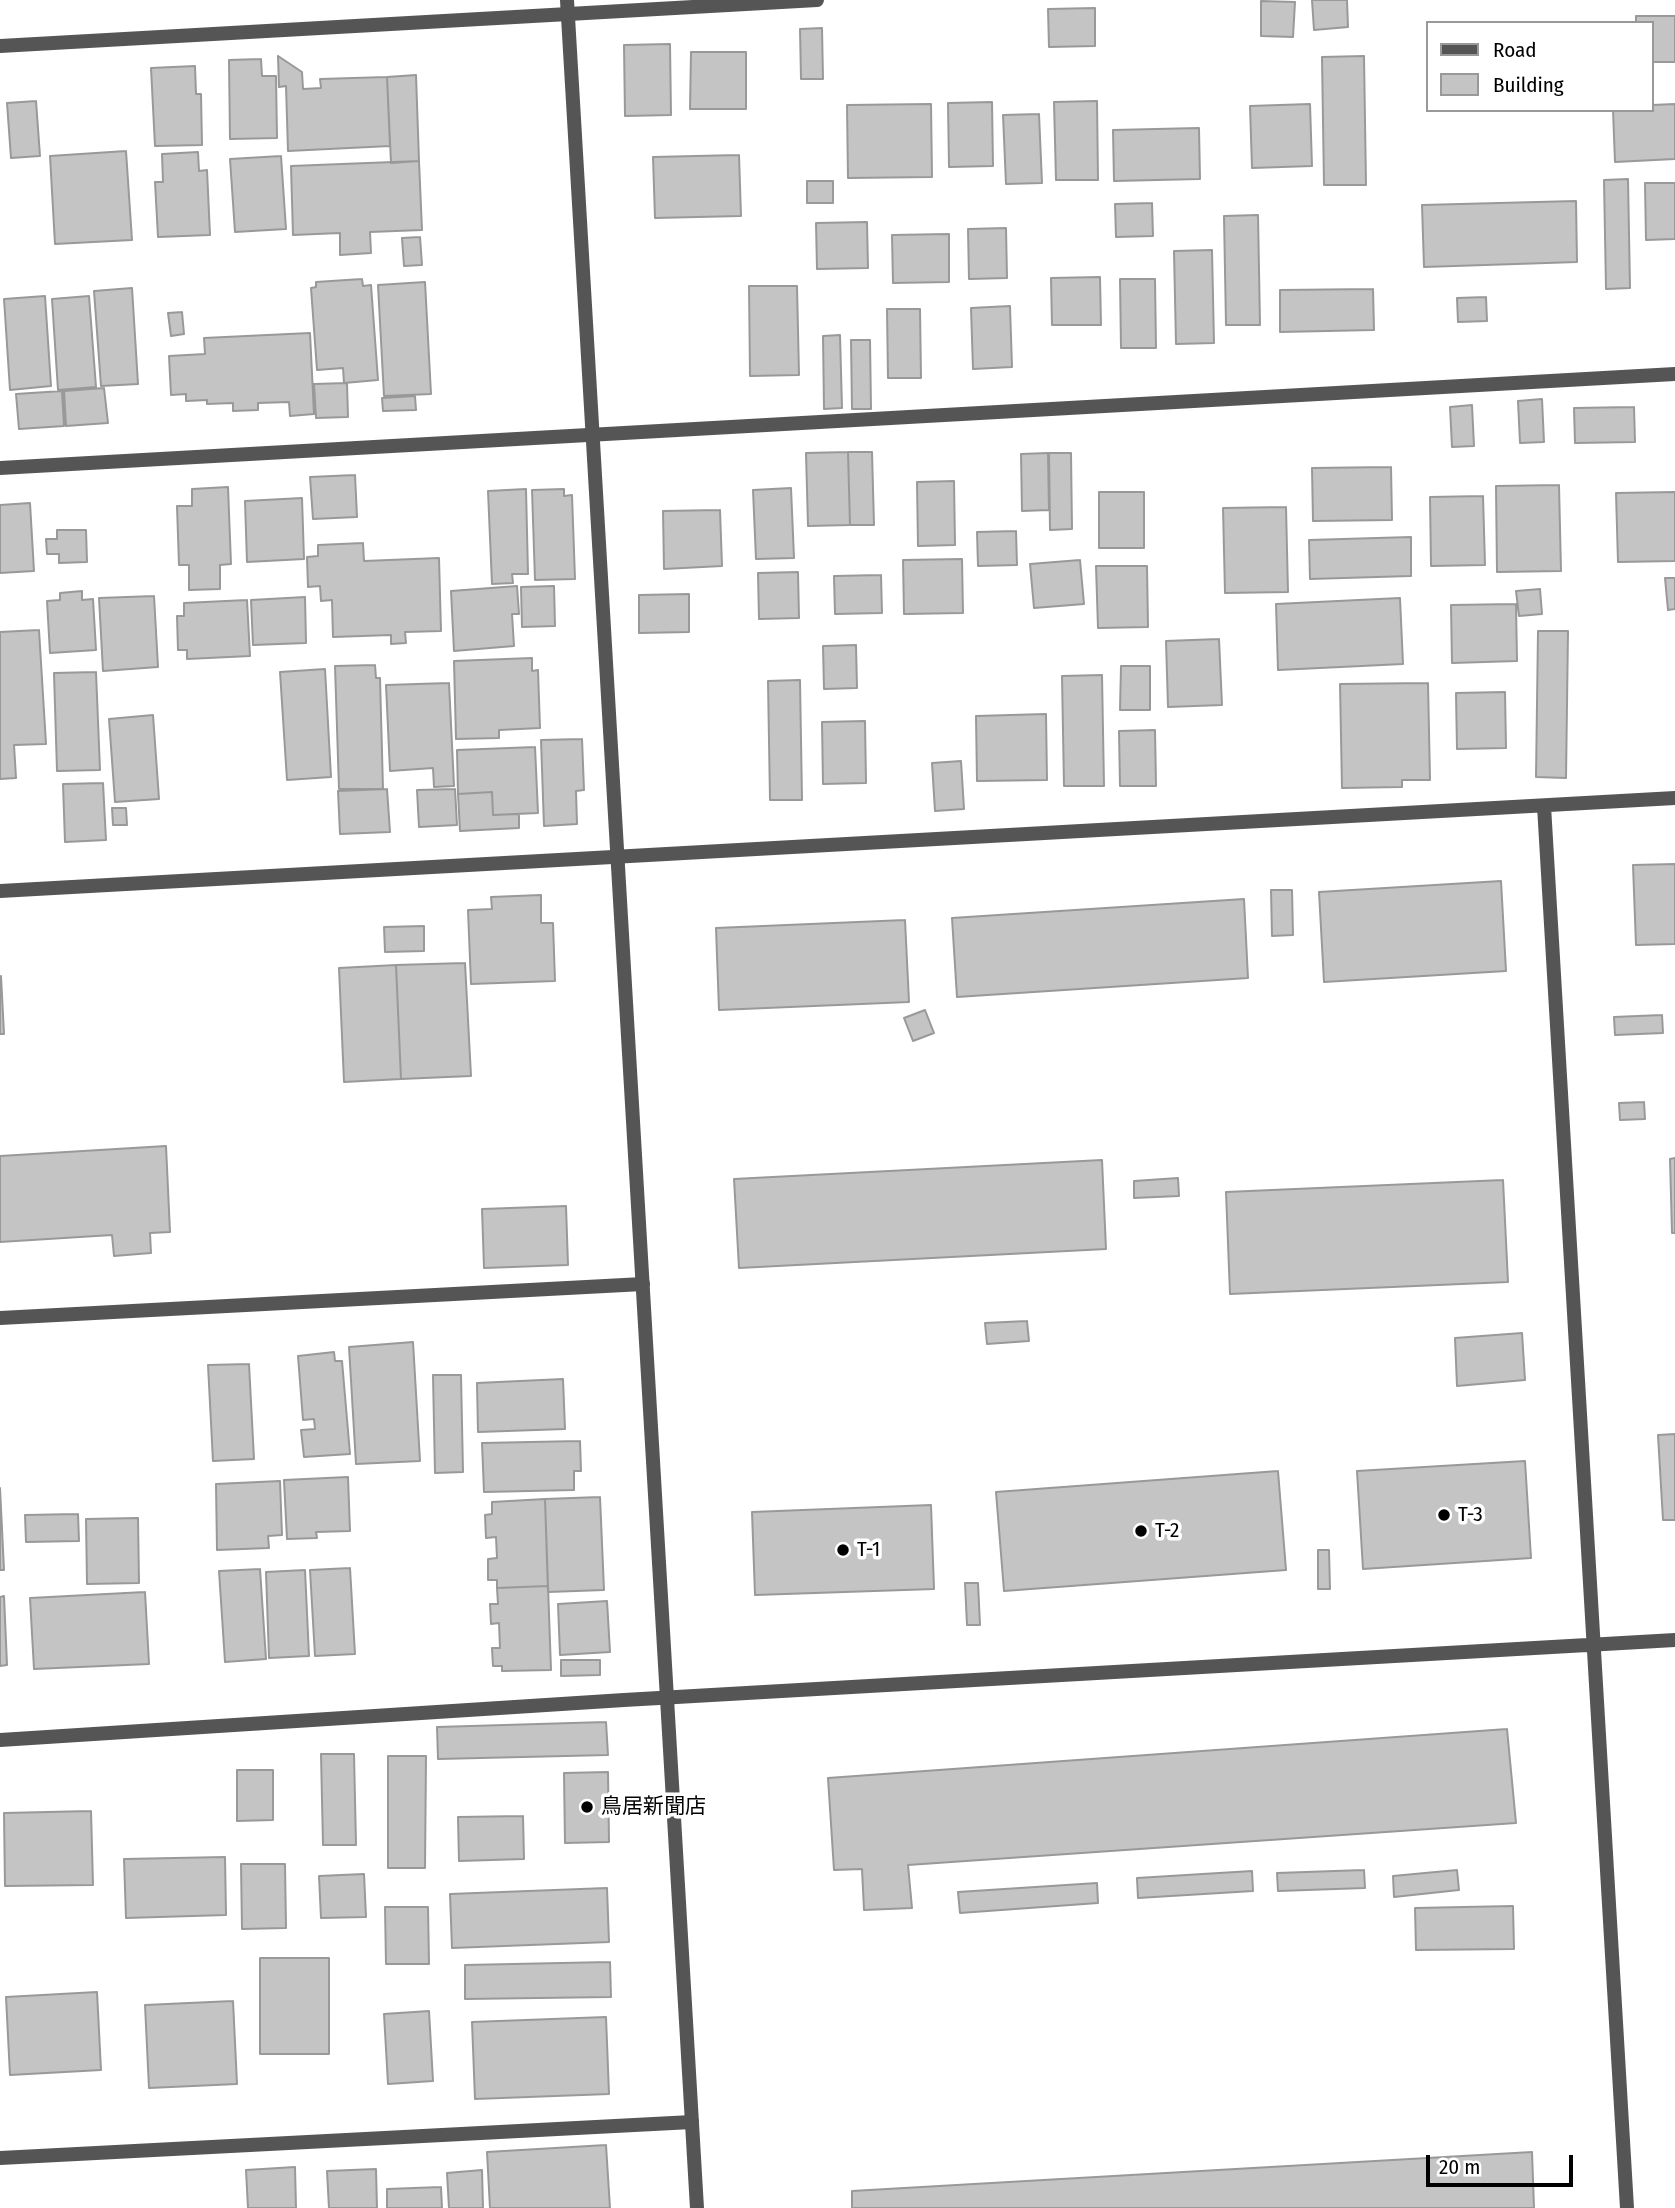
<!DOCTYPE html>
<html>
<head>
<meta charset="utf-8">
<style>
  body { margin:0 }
  #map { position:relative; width:1675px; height:2208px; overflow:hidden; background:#fff; font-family:"Fira Sans Condensed",sans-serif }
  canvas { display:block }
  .legend { position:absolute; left:1426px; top:21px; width:228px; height:91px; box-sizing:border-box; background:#fff; border:2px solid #999; margin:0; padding:9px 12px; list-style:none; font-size:21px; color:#000 }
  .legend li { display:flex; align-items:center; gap:14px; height:35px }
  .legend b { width:35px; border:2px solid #999 }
  .scale { position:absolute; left:1426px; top:2155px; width:147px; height:32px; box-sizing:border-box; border:4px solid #000; border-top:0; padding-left:9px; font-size:21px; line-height:24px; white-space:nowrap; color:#000; -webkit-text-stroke:5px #fff; paint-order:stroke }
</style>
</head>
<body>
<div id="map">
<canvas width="1675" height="2208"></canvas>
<ul class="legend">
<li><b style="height:9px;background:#555"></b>Road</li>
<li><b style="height:19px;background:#c4c4c4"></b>Building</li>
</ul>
<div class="scale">20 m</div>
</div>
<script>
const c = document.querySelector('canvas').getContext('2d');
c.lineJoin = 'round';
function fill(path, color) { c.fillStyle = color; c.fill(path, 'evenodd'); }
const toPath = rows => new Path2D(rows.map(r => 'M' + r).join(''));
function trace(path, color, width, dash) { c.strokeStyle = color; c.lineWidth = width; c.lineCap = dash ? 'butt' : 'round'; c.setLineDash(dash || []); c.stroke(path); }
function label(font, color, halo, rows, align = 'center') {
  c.font = font + ' "Fira Sans Condensed","Noto Sans JP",sans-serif'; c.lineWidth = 7; c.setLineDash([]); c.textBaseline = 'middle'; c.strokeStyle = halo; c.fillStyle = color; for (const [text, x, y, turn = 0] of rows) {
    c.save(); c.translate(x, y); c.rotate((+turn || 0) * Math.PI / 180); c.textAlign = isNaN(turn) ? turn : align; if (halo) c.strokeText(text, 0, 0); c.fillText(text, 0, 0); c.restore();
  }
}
const building = toPath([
  [1312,0,1347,0,1348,27,1314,30,1312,0],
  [1261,1,1295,2,1293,37,1261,36,1261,1],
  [1095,8,1095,46,1049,47,1048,9,1095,8],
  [1636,16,1675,16,1675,62,1652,62,1652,23,1636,23,1636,16],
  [822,28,823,79,801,79,800,29,822,28],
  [670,44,671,115,625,116,624,45,670,44],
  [691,52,746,52,746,109,690,109,691,52],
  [278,56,302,72,303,89,321,88,320,79,387,77,390,146,288,151,286,86,279,87,278,56],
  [1364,56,1366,185,1324,185,1322,57,1364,56],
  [261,59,262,76,276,76,277,138,230,139,229,60,261,59],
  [195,66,196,94,201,94,202,145,155,146,151,68,195,66],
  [416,75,419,161,391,163,387,77,416,75],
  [36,101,40,156,11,158,7,103,36,101],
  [1097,101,1098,180,1056,180,1054,102,1097,101],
  [992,102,993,166,949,167,948,103,992,102],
  [931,104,932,177,848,178,847,105,931,104],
  [1310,104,1312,166,1252,168,1250,106,1310,104],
  [1675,104,1675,159,1615,162,1613,110,1652,110,1652,105,1675,104],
  [1039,114,1042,183,1006,184,1003,115,1039,114],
  [1199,128,1200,179,1114,181,1113,130,1199,128],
  [126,151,132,240,55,244,50,156,126,151],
  [198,152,199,171,207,170,210,235,158,237,155,182,163,182,162,154,198,152],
  [739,155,741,216,655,218,653,157,739,155],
  [281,156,286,229,235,232,230,159,281,156],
  [419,161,422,230,370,232,371,253,340,255,340,233,293,235,291,166,419,161],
  [1628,179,1630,288,1606,289,1604,180,1628,179],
  [807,181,833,181,833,203,807,203,807,181],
  [1645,183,1675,183,1675,239,1646,240,1645,183],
  [1576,201,1577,262,1424,267,1422,205,1576,201],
  [1152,203,1153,236,1116,237,1115,204,1152,203],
  [1258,215,1260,325,1226,325,1224,216,1258,215],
  [867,222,868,268,817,269,816,223,867,222],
  [1006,228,1007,278,969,279,968,229,1006,228],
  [949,234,949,282,893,283,892,235,949,234],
  [420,237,422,265,404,266,402,238,420,237],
  [1212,250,1214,343,1176,344,1174,251,1212,250],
  [1100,277,1101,325,1052,325,1051,278,1100,277],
  [362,279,363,286,371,285,378,380,344,383,343,368,317,370,311,288,316,287,316,282,362,279],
  [1120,279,1155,279,1156,348,1121,348,1120,279],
  [425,282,431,394,384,396,378,285,425,282],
  [749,286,797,286,799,375,750,376,749,286],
  [132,288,138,384,101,386,94,291,132,288],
  [1373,289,1374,330,1280,332,1280,290,1373,289],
  [45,296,51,386,10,390,4,299,45,296],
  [89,296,96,387,58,390,52,299,89,296],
  [1486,297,1487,321,1458,322,1457,298,1486,297],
  [1010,306,1012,367,973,369,971,308,1010,306],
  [887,309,920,309,921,378,888,378,887,309],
  [182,312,184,334,171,336,168,313,182,312],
  [310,333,314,414,290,416,289,402,258,403,258,410,233,411,233,403,207,404,207,400,186,401,186,394,171,395,169,356,205,354,204,338,310,333],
  [840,335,842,408,824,409,823,336,840,335],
  [851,340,870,340,871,409,852,409,851,340],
  [347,383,348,417,316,418,314,384,347,383],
  [104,388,108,423,66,426,64,391,104,388],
  [62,391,64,426,19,429,16,394,62,391],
  [415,396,416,410,383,411,382,398,415,396],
  [1542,399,1544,442,1520,443,1518,401,1542,399],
  [1472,405,1474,446,1452,447,1450,407,1472,405],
  [1634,407,1635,442,1575,443,1574,408,1634,407],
  [848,452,850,525,808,526,806,453,848,452],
  [848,452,872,452,874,525,850,525,848,452],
  [1048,453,1049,510,1022,511,1021,454,1048,453],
  [1049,453,1071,453,1072,529,1050,530,1049,453],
  [1391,467,1392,520,1313,521,1312,468,1391,467],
  [355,475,357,517,313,519,310,477,355,475],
  [954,481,955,545,918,546,917,482,954,481],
  [1559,485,1561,571,1497,572,1496,486,1559,485],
  [228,487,231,564,220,565,220,589,189,590,189,565,179,565,177,506,192,506,192,489,228,487],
  [791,488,794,558,756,559,753,490,791,488],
  [526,489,528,574,512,574,513,583,492,584,488,491,526,489],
  [564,489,564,496,572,495,575,579,535,580,532,490,564,489],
  [1099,492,1144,492,1144,548,1099,548,1099,492],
  [1675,492,1675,561,1618,562,1616,493,1675,492],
  [1483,496,1485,565,1431,566,1430,497,1483,496],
  [302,498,304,559,247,562,245,501,302,498],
  [30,503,34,571,0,573,0,505,30,503],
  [1286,507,1288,592,1225,593,1223,508,1286,507],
  [720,510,722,566,664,569,663,511,720,510],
  [57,530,86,530,87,562,59,563,59,554,47,554,46,539,57,539,57,530],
  [1016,531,1017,565,978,566,977,532,1016,531],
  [1411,537,1411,576,1310,579,1309,540,1411,537],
  [363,543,364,561,439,558,441,631,405,632,406,643,391,644,391,635,333,637,332,600,321,601,320,586,308,587,307,557,318,556,318,545,363,543],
  [962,559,963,613,904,614,903,560,962,559],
  [1080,560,1084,604,1034,608,1030,564,1080,560],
  [1096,566,1147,566,1148,627,1098,628,1096,566],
  [798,572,799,618,759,619,758,573,798,572],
  [881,575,882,613,835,614,834,576,881,575],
  [1665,578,1675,578,1675,609,1668,610,1665,578],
  [517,586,519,614,512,614,514,646,454,651,451,591,517,586],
  [554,586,555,626,522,627,521,587,554,586],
  [1540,589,1542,614,1519,616,1516,591,1540,589],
  [82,591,82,600,93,599,96,650,50,653,47,601,60,600,60,593,82,591],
  [689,594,689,632,639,633,639,595,689,594],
  [154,596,158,667,103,671,99,598,154,596],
  [305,597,306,643,253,645,251,600,305,597],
  [1400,598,1403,664,1278,670,1276,604,1400,598],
  [247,600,250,656,187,659,187,650,178,650,177,616,184,616,184,603,247,600],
  [1516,604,1517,661,1452,663,1451,605,1516,604],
  [39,630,46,744,14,745,16,778,0,779,0,632,39,630],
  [1538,631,1568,631,1566,778,1536,777,1538,631],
  [1219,639,1222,705,1168,707,1166,641,1219,639],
  [856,645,857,688,824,689,823,646,856,645],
  [532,658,532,671,538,670,540,728,499,730,499,738,456,739,454,661,532,658],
  [375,665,376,678,380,678,383,789,339,789,335,666,375,665],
  [1121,666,1150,666,1150,710,1120,710,1121,666],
  [325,669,331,777,287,780,280,672,325,669],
  [96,672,100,770,57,771,54,673,96,672],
  [1102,675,1104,786,1064,786,1062,676,1102,675],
  [800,680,802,800,770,800,768,681,800,680],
  [449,683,454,786,434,787,433,768,390,771,386,685,449,683],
  [1428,683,1430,780,1402,780,1402,787,1342,788,1340,684,1428,683],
  [1505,692,1506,748,1457,749,1456,693,1505,692],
  [1046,714,1047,780,977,781,976,716,1046,714],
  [153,715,159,799,115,802,109,719,153,715],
  [865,721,866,783,823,784,822,722,865,721],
  [1155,730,1156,786,1120,786,1119,731,1155,730],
  [582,739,584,790,576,791,577,824,544,826,541,740,582,739],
  [535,747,538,813,493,815,492,792,458,794,457,750,535,747],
  [961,761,964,809,935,811,932,763,961,761],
  [103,783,106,840,65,842,63,784,103,783],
  [387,789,390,832,340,834,338,791,387,789],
  [455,789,457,825,419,827,417,790,455,789],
  [492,792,493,815,519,814,519,828,460,831,458,794,492,792],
  [112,808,126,808,127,825,113,825,112,808],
  [1675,864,1675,944,1636,945,1633,865,1675,864],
  [1501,881,1506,971,1324,982,1319,892,1501,881],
  [1271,890,1292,890,1293,935,1272,936,1271,890],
  [541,895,541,923,553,923,555,981,471,984,468,910,492,909,491,897,541,895],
  [1244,899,1248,978,957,997,952,918,1244,899],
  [905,920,909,1002,719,1010,716,928,905,920],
  [424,926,424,951,385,952,384,927,424,926],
  [465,963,471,1076,401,1079,396,965,465,963],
  [396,965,401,1079,344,1082,339,968,396,965],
  [1,976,4,1034,0,1034,0,977,1,976],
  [925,1010,934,1033,913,1041,904,1018,925,1010],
  [1662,1015,1663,1033,1615,1035,1614,1017,1662,1015],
  [1644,1102,1645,1119,1620,1120,1619,1103,1644,1102],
  [166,1146,170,1232,150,1233,151,1253,114,1256,112,1235,0,1242,0,1156,166,1146],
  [1675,1158,1675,1233,1672,1233,1670,1159,1675,1158],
  [1102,1160,1106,1249,739,1268,734,1179,1102,1160],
  [1178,1178,1179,1196,1134,1198,1134,1181,1178,1178],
  [1503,1180,1508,1282,1230,1294,1226,1192,1503,1180],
  [566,1206,568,1265,484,1268,482,1209,566,1206],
  [1027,1321,1029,1341,987,1344,985,1323,1027,1321],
  [1522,1333,1525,1380,1457,1386,1455,1338,1522,1333],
  [413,1342,420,1461,356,1464,349,1347,413,1342],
  [334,1352,335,1361,342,1361,350,1454,304,1457,301,1430,315,1429,314,1419,303,1420,298,1356,334,1352],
  [249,1364,254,1459,213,1461,208,1365,249,1364],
  [433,1375,461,1375,463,1472,435,1473,433,1375],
  [563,1379,565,1429,478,1432,477,1383,563,1379],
  [1675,1434,1675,1520,1663,1520,1658,1435,1675,1434],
  [580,1441,581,1471,574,1471,574,1490,484,1492,482,1443,580,1441],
  [1525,1461,1531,1558,1363,1569,1357,1471,1525,1461],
  [1278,1471,1286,1570,1004,1591,996,1492,1278,1471],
  [348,1477,350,1531,316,1532,317,1538,287,1539,284,1480,348,1477],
  [280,1481,282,1535,268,1536,269,1548,217,1550,216,1484,280,1481],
  [0,1488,4,1570,0,1570,0,1488],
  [600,1497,604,1590,548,1592,545,1499,600,1497],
  [545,1499,548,1586,497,1588,497,1580,488,1580,488,1559,497,1558,496,1537,486,1538,485,1515,492,1514,492,1502,545,1499],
  [931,1505,934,1589,755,1595,752,1512,931,1505],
  [78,1514,79,1541,26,1542,25,1515,78,1514],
  [138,1518,139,1583,87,1584,86,1519,138,1518],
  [1318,1550,1329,1550,1330,1589,1318,1589,1318,1550],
  [350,1568,355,1654,315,1656,310,1570,350,1568],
  [260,1569,266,1659,225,1662,219,1571,260,1569],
  [305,1570,309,1656,269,1658,266,1572,305,1570],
  [965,1583,978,1583,980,1625,967,1625,965,1583],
  [548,1586,551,1670,502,1671,502,1666,493,1666,492,1648,500,1648,499,1623,491,1624,490,1604,498,1604,497,1588,548,1586],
  [145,1592,149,1664,34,1669,30,1598,145,1592],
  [4,1596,7,1665,0,1666,0,1597,4,1596],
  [607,1601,610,1652,560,1655,558,1604,607,1601],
  [561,1660,600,1660,600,1675,561,1676,561,1660],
  [606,1722,608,1755,438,1759,437,1727,606,1722],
  [1507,1729,1516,1823,908,1865,912,1908,864,1910,862,1869,834,1870,828,1778,1507,1729],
  [321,1754,354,1754,356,1845,323,1845,321,1754],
  [388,1756,426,1756,425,1868,388,1868,388,1756],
  [237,1770,273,1770,273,1820,237,1821,237,1770],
  [608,1772,609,1842,565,1843,564,1773,608,1772],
  [91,1811,93,1885,5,1886,4,1813,91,1811],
  [523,1816,524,1859,459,1861,458,1817,523,1816],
  [225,1857,226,1915,126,1918,124,1859,225,1857],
  [241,1864,285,1864,286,1928,242,1929,241,1864],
  [1364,1870,1365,1888,1278,1891,1277,1873,1364,1870],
  [1457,1870,1459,1890,1394,1897,1393,1876,1457,1870],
  [1252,1871,1253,1891,1138,1898,1137,1878,1252,1871],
  [364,1874,366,1917,321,1918,319,1876,364,1874],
  [1097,1883,1098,1903,960,1913,958,1892,1097,1883],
  [607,1888,609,1942,452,1948,450,1894,607,1888],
  [1513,1906,1514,1949,1416,1950,1415,1908,1513,1906],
  [385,1907,428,1907,429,1964,386,1964,385,1907],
  [260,1958,329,1958,329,2054,260,2054,260,1958],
  [610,1962,611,1997,465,1999,465,1965,610,1962],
  [97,1992,101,2070,10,2075,6,1997,97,1992],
  [233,2001,237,2084,149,2088,145,2005,233,2001],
  [429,2011,433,2081,388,2084,384,2014,429,2011],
  [606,2017,609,2094,475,2099,472,2022,606,2017],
  [606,2145,610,2208,490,2208,487,2152,606,2145],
  [1532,2152,1534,2208,852,2208,852,2191,1532,2152],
  [295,2167,296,2208,248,2208,246,2170,295,2167],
  [376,2169,377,2208,329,2208,327,2171,376,2169],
  [482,2170,483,2208,449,2208,447,2173,482,2170],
  [441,2187,442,2208,387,2208,387,2189,441,2187]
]);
fill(building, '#c4c4c4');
trace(building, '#999', 2);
trace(toPath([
  [0,46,817,0],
  [0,468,1675,374],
  [1544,806,1627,2208],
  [0,891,1675,798],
  [0,1318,643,1284],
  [0,1740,624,1700,1675,1640],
  [0,2158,692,2122]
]), '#555', 14);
trace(toPath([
  [567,0,697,2208]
]), '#555', 14);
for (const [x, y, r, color] of [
  [1444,1515,7,"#000"],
  [1141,1531,7,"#000"],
  [843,1550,7,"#000"],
  [587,1807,7,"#000"]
]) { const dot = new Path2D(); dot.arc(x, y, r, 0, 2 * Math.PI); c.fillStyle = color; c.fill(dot); trace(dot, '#fff', 2.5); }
label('21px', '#000', '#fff', [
  ["T-3",1458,1515],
  ["T-2",1155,1531],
  ["T-1",857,1550],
  ["鳥居新聞店",601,1807]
], 'left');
</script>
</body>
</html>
